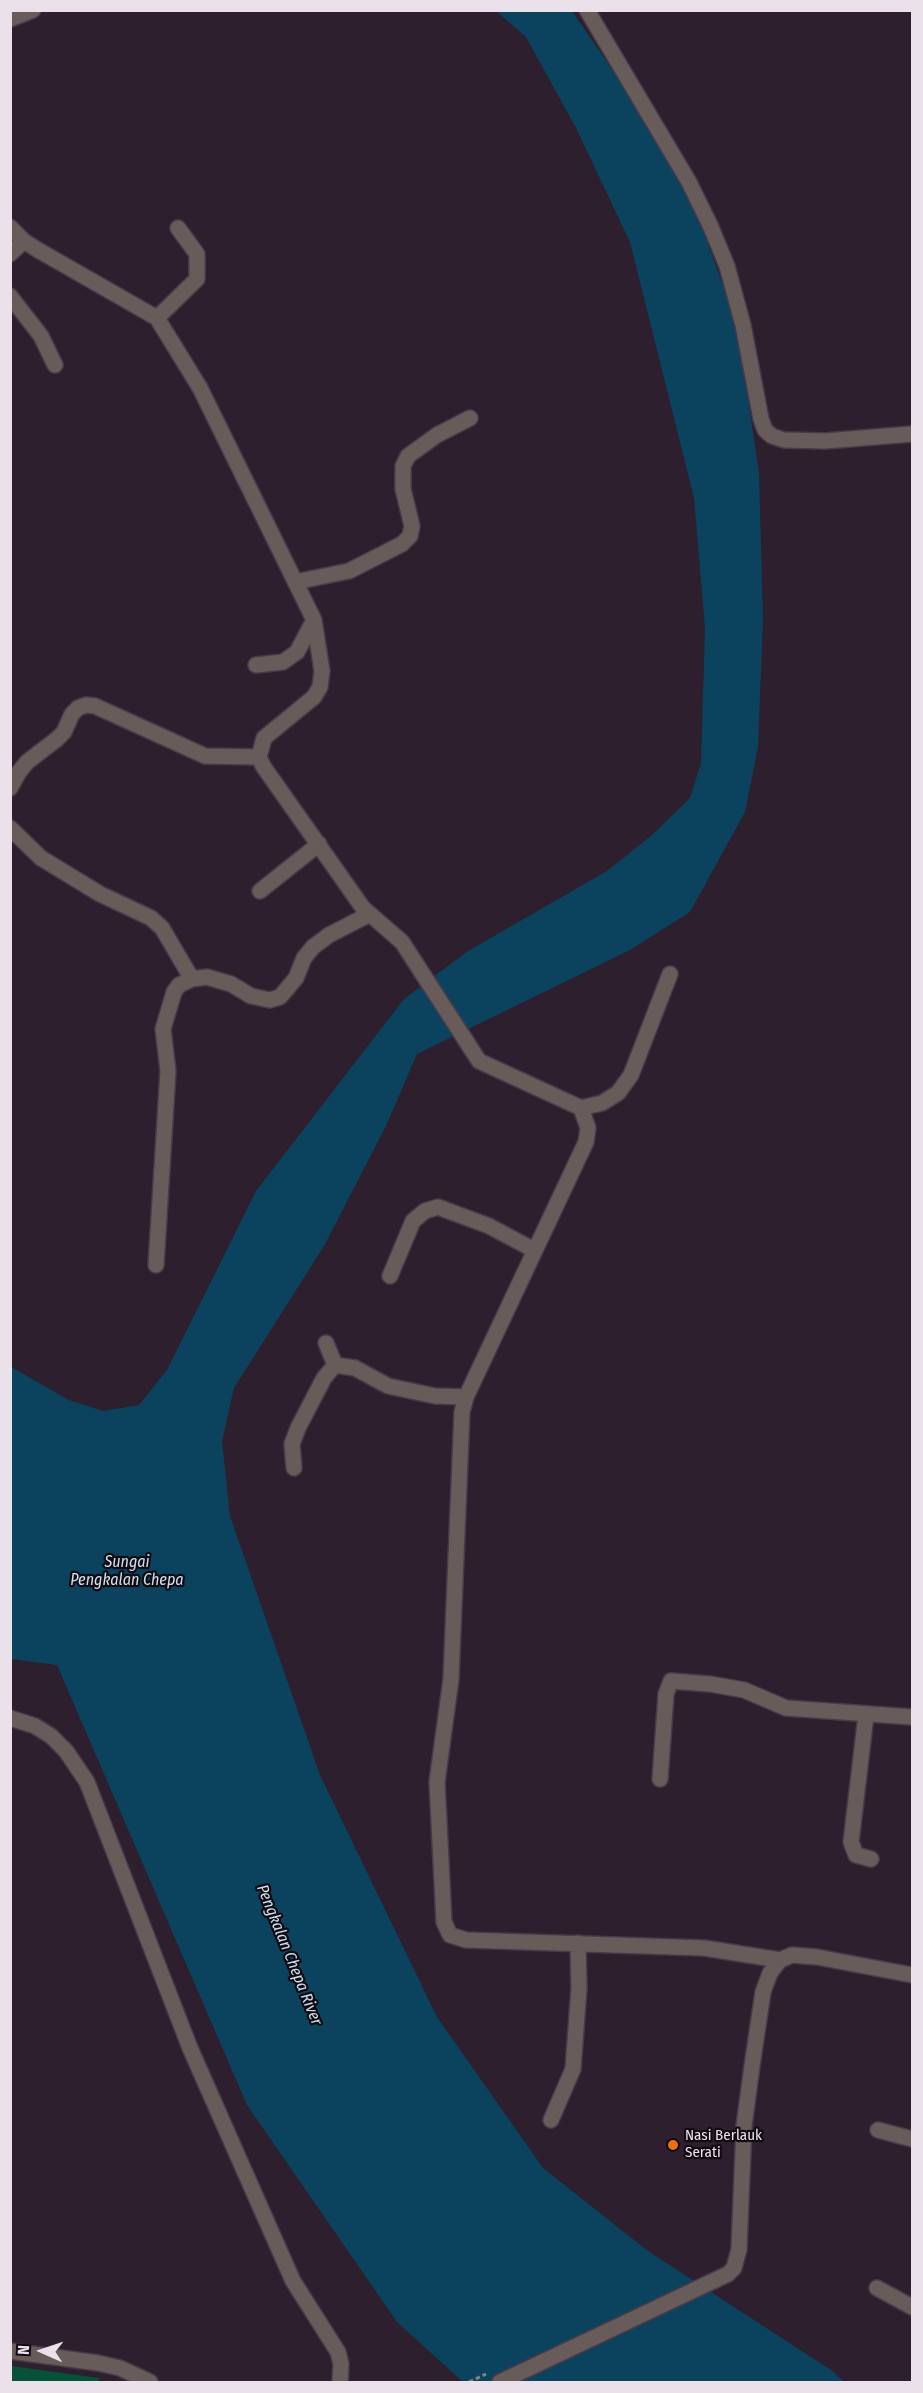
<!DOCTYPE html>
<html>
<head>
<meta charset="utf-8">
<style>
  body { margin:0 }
  #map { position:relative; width:923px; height:2393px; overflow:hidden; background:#2d1f2d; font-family:"Fira Sans Condensed",sans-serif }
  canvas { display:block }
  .frame { position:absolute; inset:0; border:12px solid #ebe1eb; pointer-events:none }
  .north { position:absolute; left:12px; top:2321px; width:60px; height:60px; -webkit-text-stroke:4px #120b12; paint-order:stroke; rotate:273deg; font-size:16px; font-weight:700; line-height:24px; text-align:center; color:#ebe1eb }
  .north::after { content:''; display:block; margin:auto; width:21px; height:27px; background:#ebe1eb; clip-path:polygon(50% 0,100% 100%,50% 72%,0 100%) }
</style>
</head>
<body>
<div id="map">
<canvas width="923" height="2393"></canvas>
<div class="frame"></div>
<div class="north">N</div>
</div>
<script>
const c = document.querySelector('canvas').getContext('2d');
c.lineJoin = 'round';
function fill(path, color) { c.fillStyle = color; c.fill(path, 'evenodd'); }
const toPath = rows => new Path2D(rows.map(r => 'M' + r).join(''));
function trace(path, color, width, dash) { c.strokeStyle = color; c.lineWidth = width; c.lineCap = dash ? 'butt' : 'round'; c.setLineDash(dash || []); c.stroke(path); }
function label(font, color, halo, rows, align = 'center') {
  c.font = font + ' "Fira Sans Condensed",sans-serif'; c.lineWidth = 4.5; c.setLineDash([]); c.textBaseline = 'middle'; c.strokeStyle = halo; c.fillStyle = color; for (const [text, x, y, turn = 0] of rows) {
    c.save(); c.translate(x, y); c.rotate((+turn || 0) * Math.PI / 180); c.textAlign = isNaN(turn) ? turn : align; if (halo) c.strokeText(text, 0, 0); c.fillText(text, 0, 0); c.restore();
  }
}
fill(toPath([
  [11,2366,99,2378,99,2382,11,2382]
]), '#065239');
fill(toPath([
  [496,11,572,11,620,81,695,208,737,324,759,473,763,619,758,747,745,812,690,912,630,950,417,1054,386,1126,324,1246,234,1388,222,1441,230,1516,320,1775,437,2017,543,2168,648,2251,834,2372,844,2382,463,2382,397,2322,247,2105,57,1665,11,1659,11,1367,69,1400,103,1411,139,1405,167,1370,256,1191,404,999,468,951,607,871,652,835,690,798,701,763,705,628,694,498,630,242,576,128,526,37]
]), '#0b425e');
const minor = toPath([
  [587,10,689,182,710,225,727,266,743,325,761,419,765,430,772,436,784,440,825,441,912,434],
  [10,19,33,10],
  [10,227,24,241,38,250,157,318,200,388,314,620,322,671,320,687,314,697,264,738,259,757,263,766,363,908,402,942,479,1061,581,1108,588,1128,586,1142,466,1397,462,1412,451,1679,437,1782,444,1922,450,1935,466,1940,704,1948,780,1960],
  [10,254,24,241],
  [10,296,41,336,55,365],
  [157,318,197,279,197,254,178,228],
  [295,582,349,571,402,544,410,536,412,526,403,489,403,466,408,456,437,435,470,418],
  [256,665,283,662,297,652,314,620],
  [10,788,19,772,27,762,57,739,64,732,72,714,78,708,86,705,95,706,205,756,259,757],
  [10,828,41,858,100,894,151,918,162,928,192,979],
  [260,891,319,844],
  [581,1108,602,1103,618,1093,631,1075,670,974],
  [156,1265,168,1071,163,1029,174,992,179,985,192,979,207,977,231,984,251,996,270,1000,280,997,296,978,304,958,313,947,329,935,370,914],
  [390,1276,413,1221,425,1211,438,1207,489,1226,534,1250],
  [326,1343,335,1365,355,1368,388,1386,435,1396,466,1397],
  [294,1468,292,1444,298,1428,324,1378,335,1365],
  [866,1715,851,1842,856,1855,871,1859],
  [10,1718,35,1726,51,1736,66,1751,87,1782,190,2048,293,2281,338,2352,341,2364,340,2382],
  [660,1779,666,1694,671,1681,710,1684,744,1690,786,1708,912,1717],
  [551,2120,573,2069,579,1988,578,1943],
  [878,2130,912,2139],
  [877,2288,912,2307],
  [10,2351,98,2363,120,2368,150,2382],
  [500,2382,728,2274,734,2268,739,2249,744,2126,752,2066,763,1992,770,1973,780,1960,792,1955,817,1957,912,1975]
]);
trace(minor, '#483a48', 18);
trace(toPath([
  [469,2382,486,2374]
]), '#8b7f8b', 3, [4.5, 3]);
trace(minor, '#675c5a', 15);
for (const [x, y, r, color] of [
  [673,2145,6,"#e8710a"]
]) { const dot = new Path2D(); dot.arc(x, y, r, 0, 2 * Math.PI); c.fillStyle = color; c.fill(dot); trace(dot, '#120b12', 2); }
label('15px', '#ebe1eb', '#120b12', [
  ["Nasi Berlauk",685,2136],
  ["Serati",685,2153]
], 'left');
label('italic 16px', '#cce1ef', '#120b12', [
  ["Sungai",127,1563],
  ["Pengkalan Chepa",127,1581],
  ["Pengkalan Chepa River",289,1955,68]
]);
</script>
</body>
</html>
